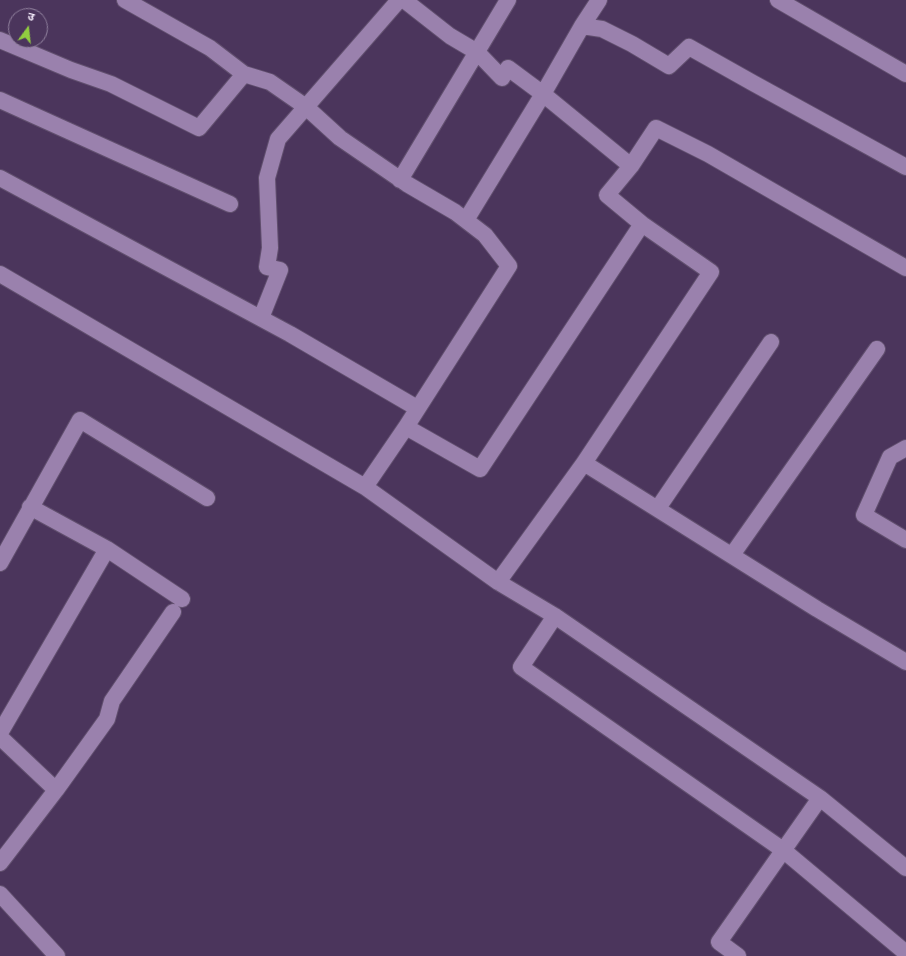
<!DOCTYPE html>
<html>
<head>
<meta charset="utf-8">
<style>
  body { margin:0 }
  #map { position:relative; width:906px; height:956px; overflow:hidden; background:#4b355c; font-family:Overpass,"Noto Sans Devanagari",sans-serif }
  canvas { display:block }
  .north { position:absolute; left:8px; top:8px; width:40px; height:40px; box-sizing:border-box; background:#4b355c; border:1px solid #90809d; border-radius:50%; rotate:15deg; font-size:11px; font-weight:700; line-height:16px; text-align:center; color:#f8f0fe }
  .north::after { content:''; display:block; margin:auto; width:14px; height:18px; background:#91cd40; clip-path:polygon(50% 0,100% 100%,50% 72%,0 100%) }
</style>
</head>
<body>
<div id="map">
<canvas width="906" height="956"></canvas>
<div class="north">उ</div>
</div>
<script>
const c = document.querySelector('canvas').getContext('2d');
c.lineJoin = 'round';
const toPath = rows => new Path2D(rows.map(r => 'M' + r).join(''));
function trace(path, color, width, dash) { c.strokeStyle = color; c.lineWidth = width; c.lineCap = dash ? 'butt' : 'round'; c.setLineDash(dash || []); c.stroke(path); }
const street = toPath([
  [125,0,210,48,244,74,270,82,306,107,340,138,407,184,455,212,485,235,509,266,406,427],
  [404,0,450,36,477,52,502,78,508,68,543,94,631,166],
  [778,0,906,74],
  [582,26,602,29,632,44,669,66,689,47,753,83,906,167],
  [0,40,71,70,111,84,199,128,244,74],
  [0,100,230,204],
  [0,178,290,334,417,408],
  [400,180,508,0],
  [466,220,543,94,582,26,599,0],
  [0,274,365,487,498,582,555,616,820,798,906,868],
  [261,318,280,270,267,267,270,248,267,178,278,139,399,0],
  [906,448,890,457,864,515,906,540],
  [584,463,711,272,642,224],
  [365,487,406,427,480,469,642,224,607,195,631,166,656,128,708,154,906,268],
  [30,507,107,549,182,599],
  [658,508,771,342],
  [732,555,877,349],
  [0,563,80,420,207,498],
  [498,582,584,463,817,609,906,662],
  [555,616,521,667,783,850,906,953],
  [0,733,107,549],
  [0,737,56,790],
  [0,863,56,790,107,719,112,701,173,612],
  [0,894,57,956],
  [738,956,719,942,820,798]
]);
trace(street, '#614f6e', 18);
trace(street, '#9a81ad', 16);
</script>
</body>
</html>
